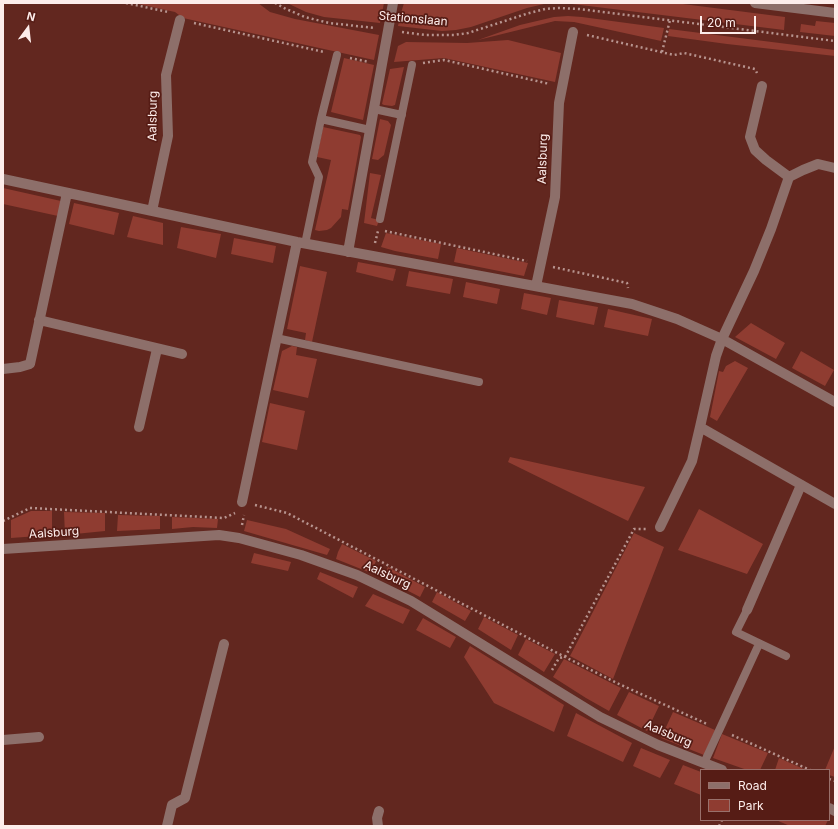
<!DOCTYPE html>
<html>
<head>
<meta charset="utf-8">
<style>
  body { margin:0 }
  #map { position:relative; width:838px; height:829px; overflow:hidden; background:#62271f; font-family:Inter,sans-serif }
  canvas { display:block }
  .frame { position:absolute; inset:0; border:4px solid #fdedeb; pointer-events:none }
  .legend { position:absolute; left:700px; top:769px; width:130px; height:52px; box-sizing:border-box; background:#561c15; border:1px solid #99706b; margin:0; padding:5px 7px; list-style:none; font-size:12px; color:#fdedeb }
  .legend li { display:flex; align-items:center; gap:8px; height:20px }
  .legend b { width:20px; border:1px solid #99706b }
  .north { position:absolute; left:8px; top:8px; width:40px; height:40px; -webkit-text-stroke:3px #561c15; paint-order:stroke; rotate:15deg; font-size:11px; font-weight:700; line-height:16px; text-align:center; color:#fdedeb }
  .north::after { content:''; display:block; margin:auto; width:14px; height:18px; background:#fdedeb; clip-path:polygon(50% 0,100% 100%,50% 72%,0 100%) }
  .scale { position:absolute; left:700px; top:16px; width:56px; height:18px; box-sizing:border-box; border:2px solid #fdedeb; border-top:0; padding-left:5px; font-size:12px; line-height:14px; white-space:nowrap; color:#fdedeb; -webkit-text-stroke:3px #561c15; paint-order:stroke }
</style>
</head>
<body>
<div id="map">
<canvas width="838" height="829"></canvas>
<div class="frame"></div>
<ul class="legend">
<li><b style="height:5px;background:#8d6f6a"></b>Road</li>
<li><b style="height:11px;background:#8f3c31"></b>Park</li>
</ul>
<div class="north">N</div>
<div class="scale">20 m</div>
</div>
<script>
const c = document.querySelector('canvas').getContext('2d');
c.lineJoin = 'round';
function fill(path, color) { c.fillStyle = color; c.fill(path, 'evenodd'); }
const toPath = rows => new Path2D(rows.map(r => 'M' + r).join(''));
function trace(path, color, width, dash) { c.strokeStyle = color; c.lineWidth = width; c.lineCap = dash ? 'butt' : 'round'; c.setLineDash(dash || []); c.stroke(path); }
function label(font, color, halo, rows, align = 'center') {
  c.font = font + ' Inter,sans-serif'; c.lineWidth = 3.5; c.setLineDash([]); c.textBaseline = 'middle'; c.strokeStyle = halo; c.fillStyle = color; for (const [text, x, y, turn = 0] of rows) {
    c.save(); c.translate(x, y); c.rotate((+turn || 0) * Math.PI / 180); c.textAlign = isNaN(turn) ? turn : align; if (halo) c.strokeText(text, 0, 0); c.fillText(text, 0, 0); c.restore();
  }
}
fill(toPath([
  [134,3,258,3,270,12,295,19,379,35,374,60,183,18,175,12],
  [287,3,384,3,380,23,324,17,306,12],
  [404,3,555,3,544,4,527,8,471,27,456,30,442,31,398,26,401,13],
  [564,3,675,3,785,17,784,30],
  [568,16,582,17,664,28,661,41,574,22,555,21,478,40,520,25,554,17],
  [816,21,835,23,835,36,800,32,801,24,815,26],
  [669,29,835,50,835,56,727,44,668,36],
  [508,40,561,53,555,82,444,58,394,62,398,46,406,42,467,43],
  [344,58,374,65,363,120,331,112],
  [404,67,395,105,392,106,384,105,382,104,390,69],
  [380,119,388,121,391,125,384,155,378,160,372,159],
  [323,127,360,135,361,137,348,210,342,209,341,217,331,228,327,230,319,231,315,230,331,160,317,157],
  [370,173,381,175,371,218,379,220,377,226,364,223],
  [3,188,61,201,58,216,3,204],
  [74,203,119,213,114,235,69,224],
  [133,216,163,223,163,245,127,237],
  [181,227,221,234,216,258,177,248],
  [386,233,441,244,438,259,395,251,381,247],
  [234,238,276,246,273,263,231,254],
  [457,248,528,263,524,276,454,262],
  [358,262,396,269,393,281,356,272],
  [300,266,327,272,312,342,305,340,306,333,287,329],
  [409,271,453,279,450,294,406,286],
  [466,282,500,289,497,304,463,297],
  [524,293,551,298,547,315,521,309],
  [559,300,598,307,594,325,556,317],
  [608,309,652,319,648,336,604,327],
  [751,323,785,343,776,359,735,337],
  [292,346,297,347,296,355,317,359,308,398,273,390,282,351],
  [801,351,834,370,825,386,792,368],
  [735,361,748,368,717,421,710,417,719,371,723,372,726,366],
  [270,403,305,411,297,450,262,442],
  [510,457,645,487,628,521,508,462],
  [699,509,763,544,747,574,678,550],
  [31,511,52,511,52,535,11,538,11,520],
  [64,512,105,513,105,531,65,535],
  [118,515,160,516,160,529,117,531],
  [172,517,218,519,217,528,193,527,172,529],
  [247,520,286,529,330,549,327,555,244,531],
  [634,533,664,547,613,679,570,656],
  [342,544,376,561,371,573,336,559,338,552],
  [254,553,291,562,288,571,251,563],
  [388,567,425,587,420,597,383,578],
  [320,572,358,587,353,598,317,579],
  [437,592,471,611,465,621,432,602],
  [373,594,410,610,403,624,365,606],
  [484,617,518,635,511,650,478,629],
  [423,618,456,637,450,648,416,630],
  [526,639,555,654,544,672,518,655],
  [470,646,564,705,554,732,494,703,464,657],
  [564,659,621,688,609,711,586,698,553,677],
  [629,692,659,706,647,731,617,715],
  [673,712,715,730,704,755,661,738],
  [576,713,632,743,623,762,567,736],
  [722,734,768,753,760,770,747,770,713,758],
  [835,746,835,777,829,775,829,770,825,770],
  [641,748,670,760,660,778,633,766],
  [779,758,806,770,775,770],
  [683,765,701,772,701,795,674,784],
  [776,820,828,820,825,826,790,826]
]), '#8f3c31');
trace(toPath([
  [126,3,168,12],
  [275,3,286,9,305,17,329,23,375,28],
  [194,23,324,52],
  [402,32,425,35,454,35,468,33,526,14,545,9,558,8,579,9,835,41],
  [587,35,674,55,684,53,755,69,757,73],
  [662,52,670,20],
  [350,58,369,62],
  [423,63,444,60,550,84],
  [385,231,527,261],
  [375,243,378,231],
  [553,267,627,283,628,288],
  [255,505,287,513,565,657,619,684,707,724],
  [3,521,30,508,224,518,235,513],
  [242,525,244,515],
  [552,670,559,658,565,657,634,529,646,529],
  [732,735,810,770],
  [829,779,835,781],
  [719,826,722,820]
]), '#b7948f', 2.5, [2, 3]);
trace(toPath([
  [374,109,402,115],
  [321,119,370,130],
  [380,219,412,65],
  [305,244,319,177,312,162,321,119,337,55],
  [276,338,479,382],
  [747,610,736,632,786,656],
  [704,763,759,644]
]), '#8d6f6a', 8);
trace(toPath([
  [747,610,801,485]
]), '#8d6f6a', 10);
trace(toPath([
  [762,86,750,137,755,150,766,160,789,177],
  [3,179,297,242,632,304,677,319,722,339,835,402],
  [152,211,168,136,166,75,180,20],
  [348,252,393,3],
  [536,286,555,197,559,103,573,32],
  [39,320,182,354],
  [3,369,20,367,30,364,67,193],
  [139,427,157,349],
  [700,427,835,504],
  [242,502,297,242],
  [660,527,692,461,700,427,716,356,722,339,754,271,771,229,789,177,803,170,818,164,835,168],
  [3,549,219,535,239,538,301,555,357,575,411,601,600,717,658,745,722,770],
  [3,740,39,737],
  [829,808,835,811],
  [167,826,172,805,185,798,224,644],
  [378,826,377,818,379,811]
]), '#8d6f6a', 10);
trace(toPath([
  [755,3,835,13]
]), '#8d6f6a', 10);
label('12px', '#fdedeb', '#561c15', [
  ["Stationslaan",413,19,5],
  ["Aalsburg",153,116,-89],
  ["Aalsburg",543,159,-88],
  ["Aalsburg",54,533,-4],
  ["Aalsburg",387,575,25],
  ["Aalsburg",668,734,23]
]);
</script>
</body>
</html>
